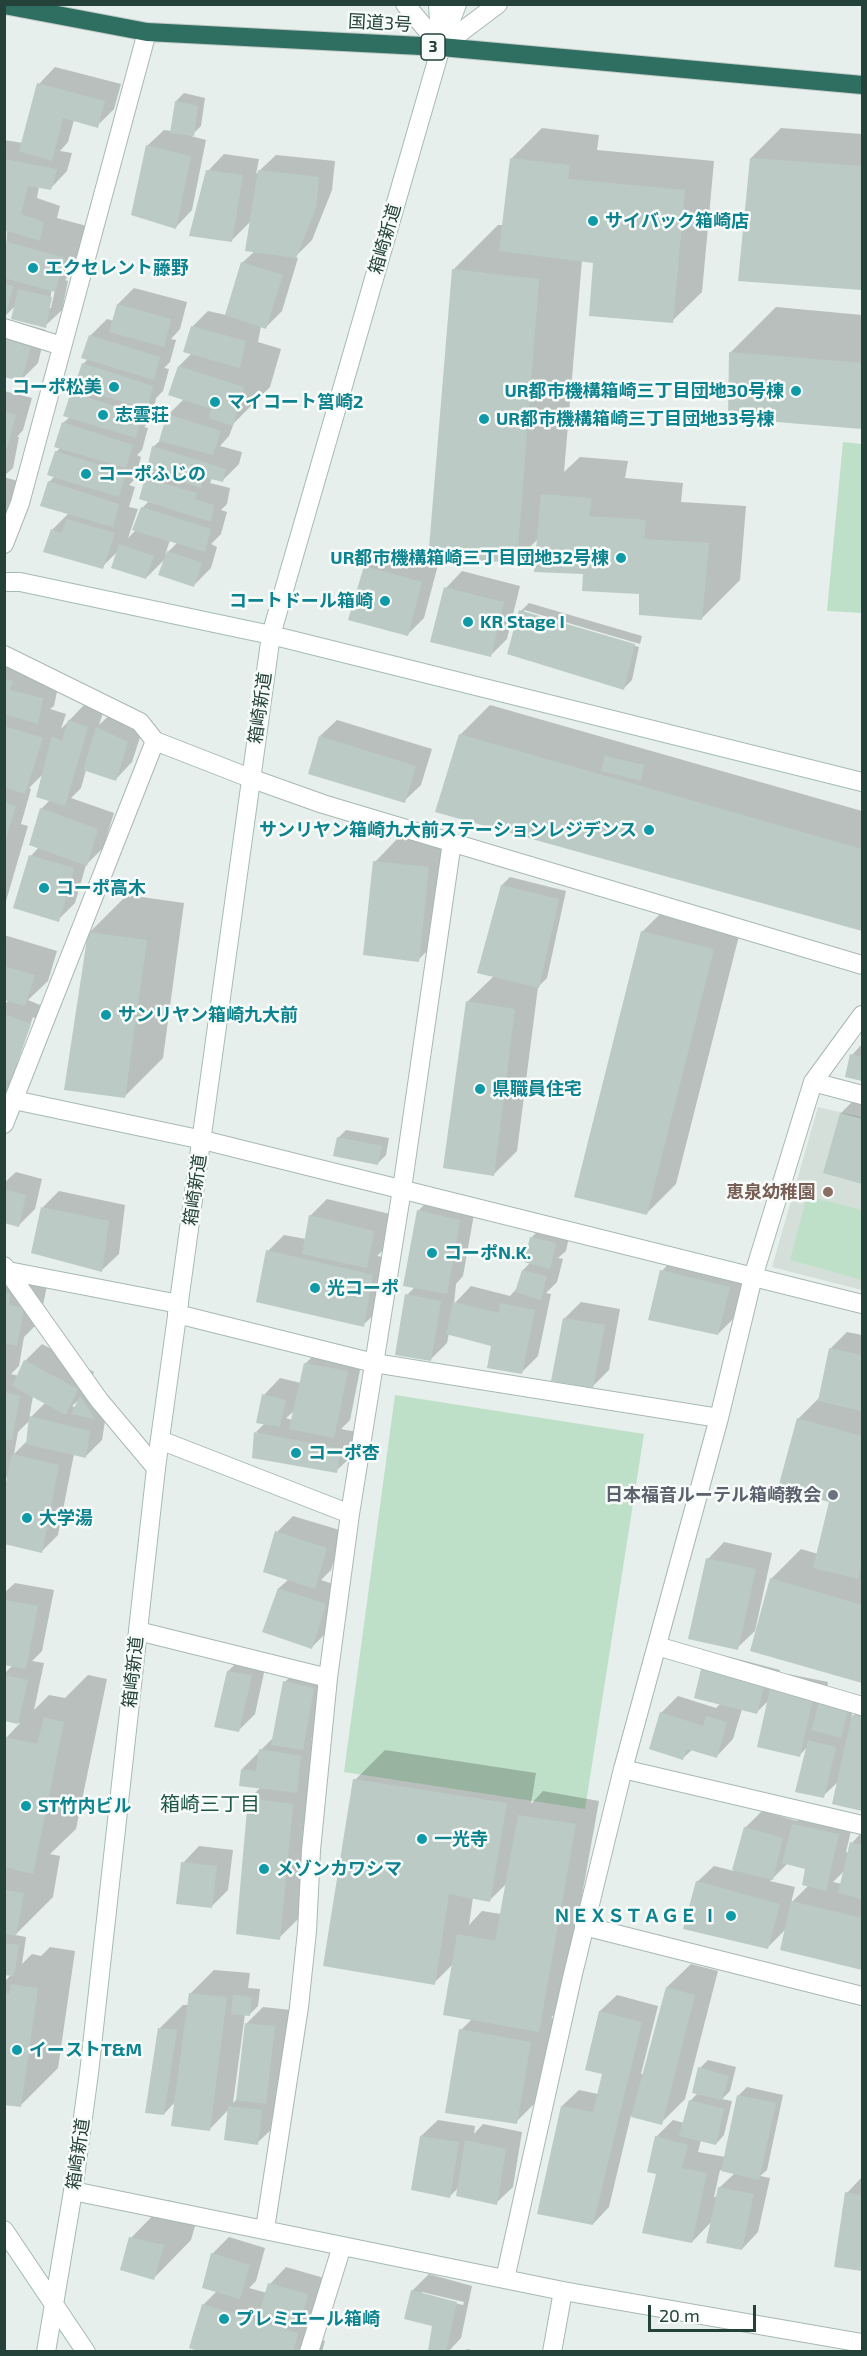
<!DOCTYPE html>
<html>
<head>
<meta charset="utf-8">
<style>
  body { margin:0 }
  #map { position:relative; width:867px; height:2356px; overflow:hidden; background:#e6efeb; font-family:"Exo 2",sans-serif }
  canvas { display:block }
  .frame { position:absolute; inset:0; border:6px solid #24423a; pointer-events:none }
  .scale { position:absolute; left:648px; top:2305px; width:108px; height:27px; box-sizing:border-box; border:3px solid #24423a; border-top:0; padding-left:8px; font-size:18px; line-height:21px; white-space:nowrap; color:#24423a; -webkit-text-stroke:4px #f7fbf9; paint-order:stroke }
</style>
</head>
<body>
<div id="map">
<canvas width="867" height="2356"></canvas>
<div class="frame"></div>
<div class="scale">20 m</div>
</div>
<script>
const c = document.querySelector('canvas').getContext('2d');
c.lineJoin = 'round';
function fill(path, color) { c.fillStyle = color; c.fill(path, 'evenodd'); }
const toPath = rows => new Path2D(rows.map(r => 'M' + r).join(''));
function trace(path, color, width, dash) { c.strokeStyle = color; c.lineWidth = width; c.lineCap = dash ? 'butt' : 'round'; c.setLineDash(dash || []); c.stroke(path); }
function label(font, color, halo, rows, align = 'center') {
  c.font = font + ' "Exo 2","Noto Sans JP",sans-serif'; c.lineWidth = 5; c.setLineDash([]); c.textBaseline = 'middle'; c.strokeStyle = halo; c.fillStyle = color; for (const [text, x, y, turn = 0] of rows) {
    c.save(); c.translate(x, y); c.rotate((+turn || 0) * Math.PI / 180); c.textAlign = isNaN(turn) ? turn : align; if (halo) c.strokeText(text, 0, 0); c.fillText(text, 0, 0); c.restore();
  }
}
fill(toPath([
  [818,1107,862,1117,862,1290,772,1267]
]), '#d4dfda');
fill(toPath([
  [843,442,862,444,862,613,827,611],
  [807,1196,862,1210,862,1280,790,1260],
  [395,1395,644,1434,585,1809,344,1772]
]), '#bfe0c8');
fill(toPath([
  [55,67,121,84,114,109,97,126,74,120,68,142,60,151,72,153,67,171,51,188,39,186,37,198,60,206,57,218,94,228,84,261,65,280,68,281,62,310,45,326,15,306,4,317,7,229,4,140,23,143,39,84],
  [52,289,55,290,51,308,48,308],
  [184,93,205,98,201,126,191,136,206,140,192,210,176,227,147,146,164,130,172,131,176,101],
  [542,128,599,135,597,150,714,161,702,292,672,321,595,262,582,260,564,472,580,457,628,461,625,478,683,483,681,502,746,506,740,580,702,618,584,572,539,538,516,561,453,270,498,225,504,225,512,158],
  [781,128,862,134,862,288,740,279,751,158],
  [224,154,259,159,256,174,276,155,335,161,332,190,312,240,295,257,298,258,282,311,265,328,261,326,258,342,281,349,270,387,234,423,229,436,220,446,242,452,239,464,223,480,212,478,210,483,230,488,227,504,221,510,227,512,221,534,211,544,217,547,211,568,194,585,166,558,146,578,119,550,102,567,52,530,69,513,49,482,55,476,56,452,61,447,63,423,70,417,73,393,79,387,83,364,88,359,90,336,107,319,114,321,118,304,134,288,187,302,180,329,171,339,176,340,170,362,164,368,169,369,163,391,156,398,152,420,144,427,148,428,142,450,137,455,141,457,135,479,129,485,135,487,129,507,138,509,128,538,136,530,142,508,149,501,146,479,155,470,153,447,162,439,168,415,184,399,179,366,192,353,192,327,208,311,226,315,243,262,255,251,251,221,231,241,208,171],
  [170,540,177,543,165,555],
  [776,307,862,315,862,428,730,417,731,352],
  [4,318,46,330,38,363,21,380,4,375],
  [4,391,32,398,23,430,17,437,19,437,13,468,4,476],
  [4,477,21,482,4,530,5,507],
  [381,550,438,565,424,618,407,635,365,567],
  [462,571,520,586,507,639,490,656,446,588],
  [529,603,642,636,640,644,524,610,524,613,639,647,632,680,624,688,521,611],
  [4,658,59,682,54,706,50,709,66,714,61,729,85,704,104,710,99,725,114,711,144,725,132,762,116,779,86,770,81,788,71,798,114,813,103,848,86,865,75,903,58,920,31,856,39,847,41,809,50,800,43,774,29,788,31,789,21,824,28,826,4,908],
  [490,705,862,811,862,929,437,811,460,735],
  [337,720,432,749,421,785,404,801,320,736],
  [398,838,453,844,442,936,418,960,375,862],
  [510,877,566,891,547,978,538,987,517,1151,493,1175,468,1001,494,976,502,885],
  [127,895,184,903,163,1058,125,1096,89,933],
  [672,902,743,920,676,1184,646,1214,642,932],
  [4,935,57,951,48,981,28,1000,47,1008,4,1117,4,1005,9,1000,4,998],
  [33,1017,35,1018,20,1062,17,1062],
  [862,1044,862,1080,847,1076,852,1055],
  [862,1092,862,1182,825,1172,841,1113],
  [346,1130,389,1138,386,1155,378,1163,338,1138],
  [16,1172,42,1179,35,1209,19,1225,4,1222,4,1183],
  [59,1191,125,1205,119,1254,102,1270,43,1207],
  [435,1194,476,1203,463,1276,456,1284,454,1304,471,1286,510,1296,518,1287,523,1270,531,1262,531,1238,548,1221,571,1227,566,1251,558,1258,563,1259,557,1282,546,1293,551,1294,538,1356,521,1373,493,1345,449,1333,447,1343,430,1360,407,1295,415,1287,418,1211],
  [327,1199,390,1214,383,1250,377,1256,389,1258,380,1309,363,1325,268,1251,284,1235,306,1239,310,1216],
  [678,1254,745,1270,735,1317,718,1334,662,1271],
  [4,1265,47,1285,40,1321,24,1337,19,1366,11,1374,19,1376,25,1361,42,1344,94,1372,83,1395,89,1389,106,1415,102,1440,86,1456,74,1454,58,1535,42,1551,4,1543,4,1484,8,1484,9,1475,4,1480],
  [33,1396,45,1403,29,1419],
  [80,1399,76,1408,72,1406],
  [31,1419,28,1440,14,1454,18,1432],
  [581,1302,620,1309,609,1370,593,1386,564,1319],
  [847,1332,862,1335,862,1682,752,1650,771,1579,801,1549,818,1554,831,1501,798,1419,820,1397,831,1348],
  [322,1347,363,1355,350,1420,341,1429,357,1432,353,1455,336,1471,256,1432,265,1423,264,1395,280,1378,301,1383,306,1363],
  [295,1410,292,1420,286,1418],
  [293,1516,343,1531,331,1570,321,1580,342,1587,328,1631,312,1647,264,1631,279,1588,289,1579,277,1532],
  [724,1542,772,1553,755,1631,737,1648,708,1559],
  [15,1583,54,1590,42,1651,32,1661,44,1663,34,1710,49,1695,65,1698,88,1675,107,1679,76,1829,50,1854,60,1856,53,1897,15,1935,26,1937,22,1964,32,1954,41,1956,50,1947,75,1951,58,2068,20,2106,4,2103,4,1982,12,1974,4,1973,4,1743,6,1738,20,1723,4,1720,4,1674,13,1665,4,1663,4,1593],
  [719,1654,780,1670,776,1686,788,1674,828,1682,825,1700,855,1702,851,1718,862,1707,862,1809,834,1802,839,1781,823,1796,808,1746,800,1755,769,1700,756,1713,742,1709,733,1739,717,1756,693,1749,683,1758,661,1713,678,1696,716,1708,721,1703,702,1670],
  [245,1655,267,1659,255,1714,239,1730,228,1671],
  [301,1666,330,1671,319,1731,311,1739,317,1740,309,1908,279,1938,250,1798,261,1787,242,1769,275,1736,285,1682],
  [385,1750,536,1773,531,1804,543,1791,599,1801,562,2006,551,2018,554,2018,540,2098,516,2122,461,2030,472,2019,453,1964,434,1983,355,1780],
  [507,1883,501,1914,482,1911,469,1925,473,1897,490,1900],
  [810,1808,854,1818,846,1852,849,1853,852,1843,862,1832,862,1969,787,1928,767,1948,697,1882,714,1866,734,1871,745,1828,762,1811,797,1821],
  [788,1863,807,1868,809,1885,791,1903,795,1887,770,1881],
  [845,1870,842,1884,833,1882],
  [199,1846,233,1850,228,1890,211,1907,183,1863],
  [691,1964,718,1971,685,2099,661,2123,631,2115,609,2207,593,2224,562,2106,579,2090,598,2094,603,2072,600,2011,617,1995,658,2006,641,2074,644,2075,667,1987],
  [214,1970,250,1973,248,1988,260,1989,258,2006,249,2015,245,2014,233,2103,237,2099,245,2025,263,2007,291,2010,282,2086,275,2093,278,2094,274,2127,257,2143,229,2109,209,2130,175,2102,164,2114,159,2029,183,2005,189,2005,190,1994],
  [708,2060,736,2067,730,2091,722,2099,732,2101,724,2135,716,2144,701,2140,698,2152,725,2157,739,2095,747,2087,783,2095,767,2170,760,2176,770,2178,758,2232,742,2249,712,2221,692,2242,658,2172,656,2137,673,2120,684,2123,690,2101,698,2093,700,2068],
  [720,2170,735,2173,719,2188,717,2197,714,2197],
  [438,2120,475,2126,474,2134,483,2124,522,2132,513,2187,496,2203,459,2187,450,2196,421,2136],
  [862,2177,862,2270,835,2265,847,2193],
  [168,2200,200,2208,191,2240,154,2278,131,2238],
  [229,2237,265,2248,256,2281,249,2288,267,2293,270,2284,286,2267,324,2278,313,2337,325,2341,322,2352,206,2352,203,2305,217,2291,212,2254],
  [429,2274,472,2286,461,2338,448,2352,429,2350,434,2325,412,2291],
  [422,2292,464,2302,463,2305,422,2295],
  [467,2349,480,2352,464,2352]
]), '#0003');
fill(toPath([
  [37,83,105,101,98,128,63,118,52,161,19,151],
  [175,101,198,106,194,136,170,133],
  [146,145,191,156,176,229,131,215],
  [510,158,570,165,568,179,685,190,673,323,589,316,593,263,499,251],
  [750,158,862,166,862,290,738,281],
  [4,159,57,169,51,190,28,186,21,214,44,222,40,241,4,230],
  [206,170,243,175,232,242,189,236],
  [258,170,319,177,316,208,296,258,245,251],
  [4,241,65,258,55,292,4,278],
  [241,262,283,275,266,329,225,315],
  [452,269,539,279,517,562,428,560],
  [4,284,13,286,5,319,4,319],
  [18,289,52,297,46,328,11,319],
  [117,304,171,319,164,347,109,332],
  [191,326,246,341,240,368,183,352],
  [89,335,160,357,154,380,81,358],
  [4,339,31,347,21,381,4,377],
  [729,352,862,363,862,429,728,418],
  [82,363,153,386,147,409,74,387],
  [178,366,244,387,233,426,209,418,211,409,168,395],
  [71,392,142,415,136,438,63,416],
  [4,411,16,415,7,448,4,448],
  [167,414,221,431,213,455,159,441],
  [62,422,133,445,126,468,54,447],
  [152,446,226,469,223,482,203,477,201,488,147,469],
  [55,451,126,473,119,497,47,475],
  [145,478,197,493,195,499,214,505,211,522,139,499],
  [48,481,119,504,113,527,40,506],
  [541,494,592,498,589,516,646,520,644,539,709,543,702,620,639,615,639,594,582,591,583,574,534,572],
  [141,507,211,529,205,552,132,530],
  [67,519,115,533,103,569,43,552,51,529,61,533],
  [119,544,154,556,146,579,111,568],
  [167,551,202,563,194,587,158,575],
  [364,566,422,582,408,636,348,620],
  [444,587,504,602,491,657,430,642],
  [519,610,635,644,624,690,507,654],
  [4,679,13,681,10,690,43,698,38,724,4,714],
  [68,720,88,727,65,806,36,797,52,736,62,741],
  [4,726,43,738,25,794,4,787],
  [96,727,128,742,116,781,83,770],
  [459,734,862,849,862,931,435,812],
  [319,736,416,766,405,803,308,774],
  [605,756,644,765,641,781,601,771],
  [4,802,16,806,5,841,4,841],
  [40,808,98,829,87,866,29,845],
  [29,855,74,868,59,922,13,908],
  [373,861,429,867,419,962,363,955],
  [501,885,559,899,539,988,477,973],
  [641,931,714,949,647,1215,574,1197],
  [88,932,147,940,125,1098,64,1090],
  [4,966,35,975,25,1006,4,1000],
  [466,1001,515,1009,494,1176,443,1168],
  [4,1014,31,1024,11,1081,4,1079],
  [850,1054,862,1057,862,1081,845,1077],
  [840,1113,862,1119,862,1184,823,1173],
  [337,1137,382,1146,378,1165,333,1156],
  [4,1189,26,1195,19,1227,4,1223],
  [41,1207,109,1221,102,1272,31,1253],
  [417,1210,460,1220,447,1294,403,1286],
  [309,1215,374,1231,367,1268,302,1254],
  [530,1237,556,1243,550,1269,524,1262],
  [266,1250,373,1275,364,1327,256,1302],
  [522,1270,547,1276,541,1300,515,1292],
  [660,1270,730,1287,718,1335,648,1320],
  [4,1293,10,1294,9,1305,24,1308,17,1346,4,1343],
  [405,1294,441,1301,431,1361,395,1355],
  [453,1302,499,1313,500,1303,535,1310,522,1374,487,1368,491,1346,446,1334],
  [563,1318,605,1325,593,1388,551,1381],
  [829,1348,862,1355,862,1411,818,1401],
  [24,1360,78,1389,66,1415,12,1386],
  [304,1363,348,1371,334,1438,289,1429],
  [4,1392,20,1396,12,1440,4,1439],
  [262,1394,286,1400,280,1427,256,1423],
  [80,1396,95,1419,71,1414],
  [29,1416,90,1431,86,1458,26,1444],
  [797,1418,862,1436,862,1561,858,1579,813,1568,829,1502,778,1488],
  [254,1432,341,1449,337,1473,252,1458],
  [12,1454,59,1465,42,1553,4,1544,4,1492],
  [275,1531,327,1548,315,1589,263,1572],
  [706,1558,756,1569,738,1650,688,1639],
  [770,1578,862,1605,862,1683,750,1651],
  [278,1588,326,1604,312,1649,262,1632],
  [4,1600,38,1606,26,1669,4,1665],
  [701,1669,764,1686,757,1714,694,1698],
  [227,1671,252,1675,239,1732,214,1727],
  [4,1675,28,1680,18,1724,4,1721],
  [283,1681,314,1688,303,1750,271,1745],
  [770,1689,813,1699,800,1757,757,1747],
  [819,1703,848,1710,841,1738,811,1730],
  [660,1712,703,1726,706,1716,727,1722,717,1758,687,1749,683,1760,649,1749],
  [852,1715,862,1717,862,1811,832,1804],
  [44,1717,64,1722,33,1874,4,1867,4,1737,37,1744],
  [808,1740,836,1747,824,1798,795,1792],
  [259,1749,301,1756,297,1793,239,1786,241,1769,256,1771],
  [353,1779,507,1803,490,1902,449,1894,435,1985,323,1966],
  [248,1798,293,1804,280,1940,236,1934],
  [518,1815,576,1824,539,2032,443,2015,457,1934,495,1941],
  [792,1824,839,1834,826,1891,802,1885,805,1869,782,1863],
  [744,1827,783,1838,773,1880,732,1870],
  [850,1842,862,1845,862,1899,838,1893],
  [181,1862,217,1866,212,1908,176,1904],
  [696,1881,780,1904,768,1949,683,1929],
  [5,1890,24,1893,16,1936,5,1934],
  [791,1901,862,1918,862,1970,780,1950],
  [4,1943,19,1945,14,1976,4,1975],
  [11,1984,38,1988,21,2107,4,2105,4,1993,9,1994],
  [666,1987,695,1995,662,2125,631,2117],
  [189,1993,227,1997,210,2131,171,2126],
  [233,1995,252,1997,250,2016,231,2014],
  [599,2011,642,2022,593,2225,537,2214,561,2106,593,2112,602,2074,585,2070],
  [245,2023,275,2026,266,2104,236,2100],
  [158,2028,177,2030,164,2115,145,2113],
  [459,2029,531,2042,517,2124,445,2113],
  [698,2067,729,2076,722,2100,692,2093],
  [737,2095,776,2103,759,2180,721,2171],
  [689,2100,724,2109,716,2145,679,2136],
  [228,2106,262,2110,258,2145,224,2140],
  [420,2136,459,2142,450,2198,411,2190],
  [655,2136,688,2145,682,2168,707,2173,692,2243,642,2233,656,2174,647,2172],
  [465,2140,506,2149,497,2205,456,2196],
  [718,2187,754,2194,742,2250,706,2243],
  [845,2192,862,2195,862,2271,834,2267],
  [129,2237,164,2245,154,2280,120,2270],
  [211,2253,250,2265,240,2299,202,2288],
  [268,2283,308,2294,300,2325,259,2314],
  [411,2290,457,2302,446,2352,428,2351,432,2326,404,2319],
  [202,2304,298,2333,293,2352,201,2352,189,2348]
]), '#bbcac4');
const street = toPath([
  [405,4,441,47,498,4],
  [4,328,62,346],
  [4,544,20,503,147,32],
  [4,655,140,722,155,741,250,778,323,804,862,965],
  [813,1082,862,1095],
  [14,1100,203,1140,862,1304],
  [4,1124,155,741],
  [4,1266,99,1400,156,1468],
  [8,1271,179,1304],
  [177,1314,374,1363,719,1418],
  [160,1440,350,1514],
  [138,1631,328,1678],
  [657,1646,862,1706],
  [623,1769,862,1825],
  [584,1926,862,1996],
  [73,2191,563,2291,862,2343],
  [265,2229,299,2007,307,1931,311,1850,328,1678,350,1514,402,1189,452,842],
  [505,2279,572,1978,623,1769,719,1418,753,1277,813,1082,862,1015],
  [309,2352,342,2246]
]);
const secondary = toPath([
  [438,4,440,39],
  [4,582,20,582,271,635,862,782],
  [4,2230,86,2352],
  [46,2352,73,2191,89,2073,156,1468,271,635,441,47,457,4],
  [552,2352,563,2291]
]);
const highway = toPath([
  [4,5,147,32,441,47,862,85]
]);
trace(street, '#a8b8b2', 20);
trace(secondary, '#a4bbb3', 20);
trace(highway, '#c2cac8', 20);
trace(street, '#fff', 18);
trace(secondary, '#fff', 18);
trace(highway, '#2f6f62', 18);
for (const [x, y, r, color] of [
  [593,221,6,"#0f9aa8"],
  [33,268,6,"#0f9aa8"],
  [114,387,6,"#0f9aa8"],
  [796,391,6,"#0f9aa8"],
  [215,402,6,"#0f9aa8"],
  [103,415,6,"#0f9aa8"],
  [484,419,6,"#0f9aa8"],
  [86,474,6,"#0f9aa8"],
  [621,558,6,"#0f9aa8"],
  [385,601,6,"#0f9aa8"],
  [468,622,6,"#0f9aa8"],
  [649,830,6,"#0f9aa8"],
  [44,888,6,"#0f9aa8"],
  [106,1015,6,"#0f9aa8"],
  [480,1089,6,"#0f9aa8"],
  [828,1192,6,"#8d6e63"],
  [432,1253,6,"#0f9aa8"],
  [315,1288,6,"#0f9aa8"],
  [296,1453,6,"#0f9aa8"],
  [833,1495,6,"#6b7280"],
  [27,1518,6,"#0f9aa8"],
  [26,1806,6,"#0f9aa8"],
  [422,1839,6,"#0f9aa8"],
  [264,1869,6,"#0f9aa8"],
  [731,1916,6,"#0f9aa8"],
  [17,2050,6,"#0f9aa8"],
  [224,2319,6,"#0f9aa8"]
]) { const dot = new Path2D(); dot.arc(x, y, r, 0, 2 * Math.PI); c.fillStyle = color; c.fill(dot); trace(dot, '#f7fbf9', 2); }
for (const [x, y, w] of [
  [433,47,24]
]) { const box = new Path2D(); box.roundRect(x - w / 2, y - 13, w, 26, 4.5); c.fillStyle = '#f7fbf9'; c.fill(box); trace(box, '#24423a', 1.5); }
label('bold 16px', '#24423a', null, [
  ["3",433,47]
]);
label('18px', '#24423a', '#f7fbf9', [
  ["国道3号",380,23,3],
  ["箱崎新道",385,239,-74],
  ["箱崎新道",260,708,-82],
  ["箱崎新道",195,1190,-82],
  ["箱崎新道",133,1672,-84],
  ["箱崎新道",78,2154,-82]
]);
label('bold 18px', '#0d838f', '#f7fbf9', [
  ["サイバック箱崎店",605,221],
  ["エクセレント藤野",45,268],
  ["コーポ松美",102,387,"right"],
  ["UR都市機構箱崎三丁目団地30号棟",784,391,"right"],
  ["マイコート筥崎2",227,402],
  ["志雲荘",115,415],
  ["UR都市機構箱崎三丁目団地33号棟",496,419],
  ["コーポふじの",98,474],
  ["UR都市機構箱崎三丁目団地32号棟",609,558,"right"],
  ["コートドール箱崎",373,601,"right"],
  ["KR Stage I",480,622],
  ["サンリヤン箱崎九大前ステーションレジデンス",637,830,"right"],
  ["コーポ高木",56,888],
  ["サンリヤン箱崎九大前",118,1015],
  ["県職員住宅",492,1089],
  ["コーポN.K.",444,1253],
  ["光コーポ",327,1288],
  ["コーポ杏",308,1453],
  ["大学湯",39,1518],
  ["ST竹内ビル",38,1806],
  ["一光寺",434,1839],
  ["メゾンカワシマ",276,1869],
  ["ＮＥＸＳＴＡＧＥ Ⅰ",719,1916,"right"],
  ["イーストT&M",29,2050],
  ["プレミエール箱崎",236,2319]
], 'left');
label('bold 18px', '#785e54', '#f7fbf9', [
  ["恵泉幼稚園",816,1192]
], 'right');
label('bold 18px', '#5b616d', '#f7fbf9', [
  ["日本福音ルーテル箱崎教会",821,1495]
], 'right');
label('20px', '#1f5548', '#f7fbf9', [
  ["箱崎三丁目",210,1804]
]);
</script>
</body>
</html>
